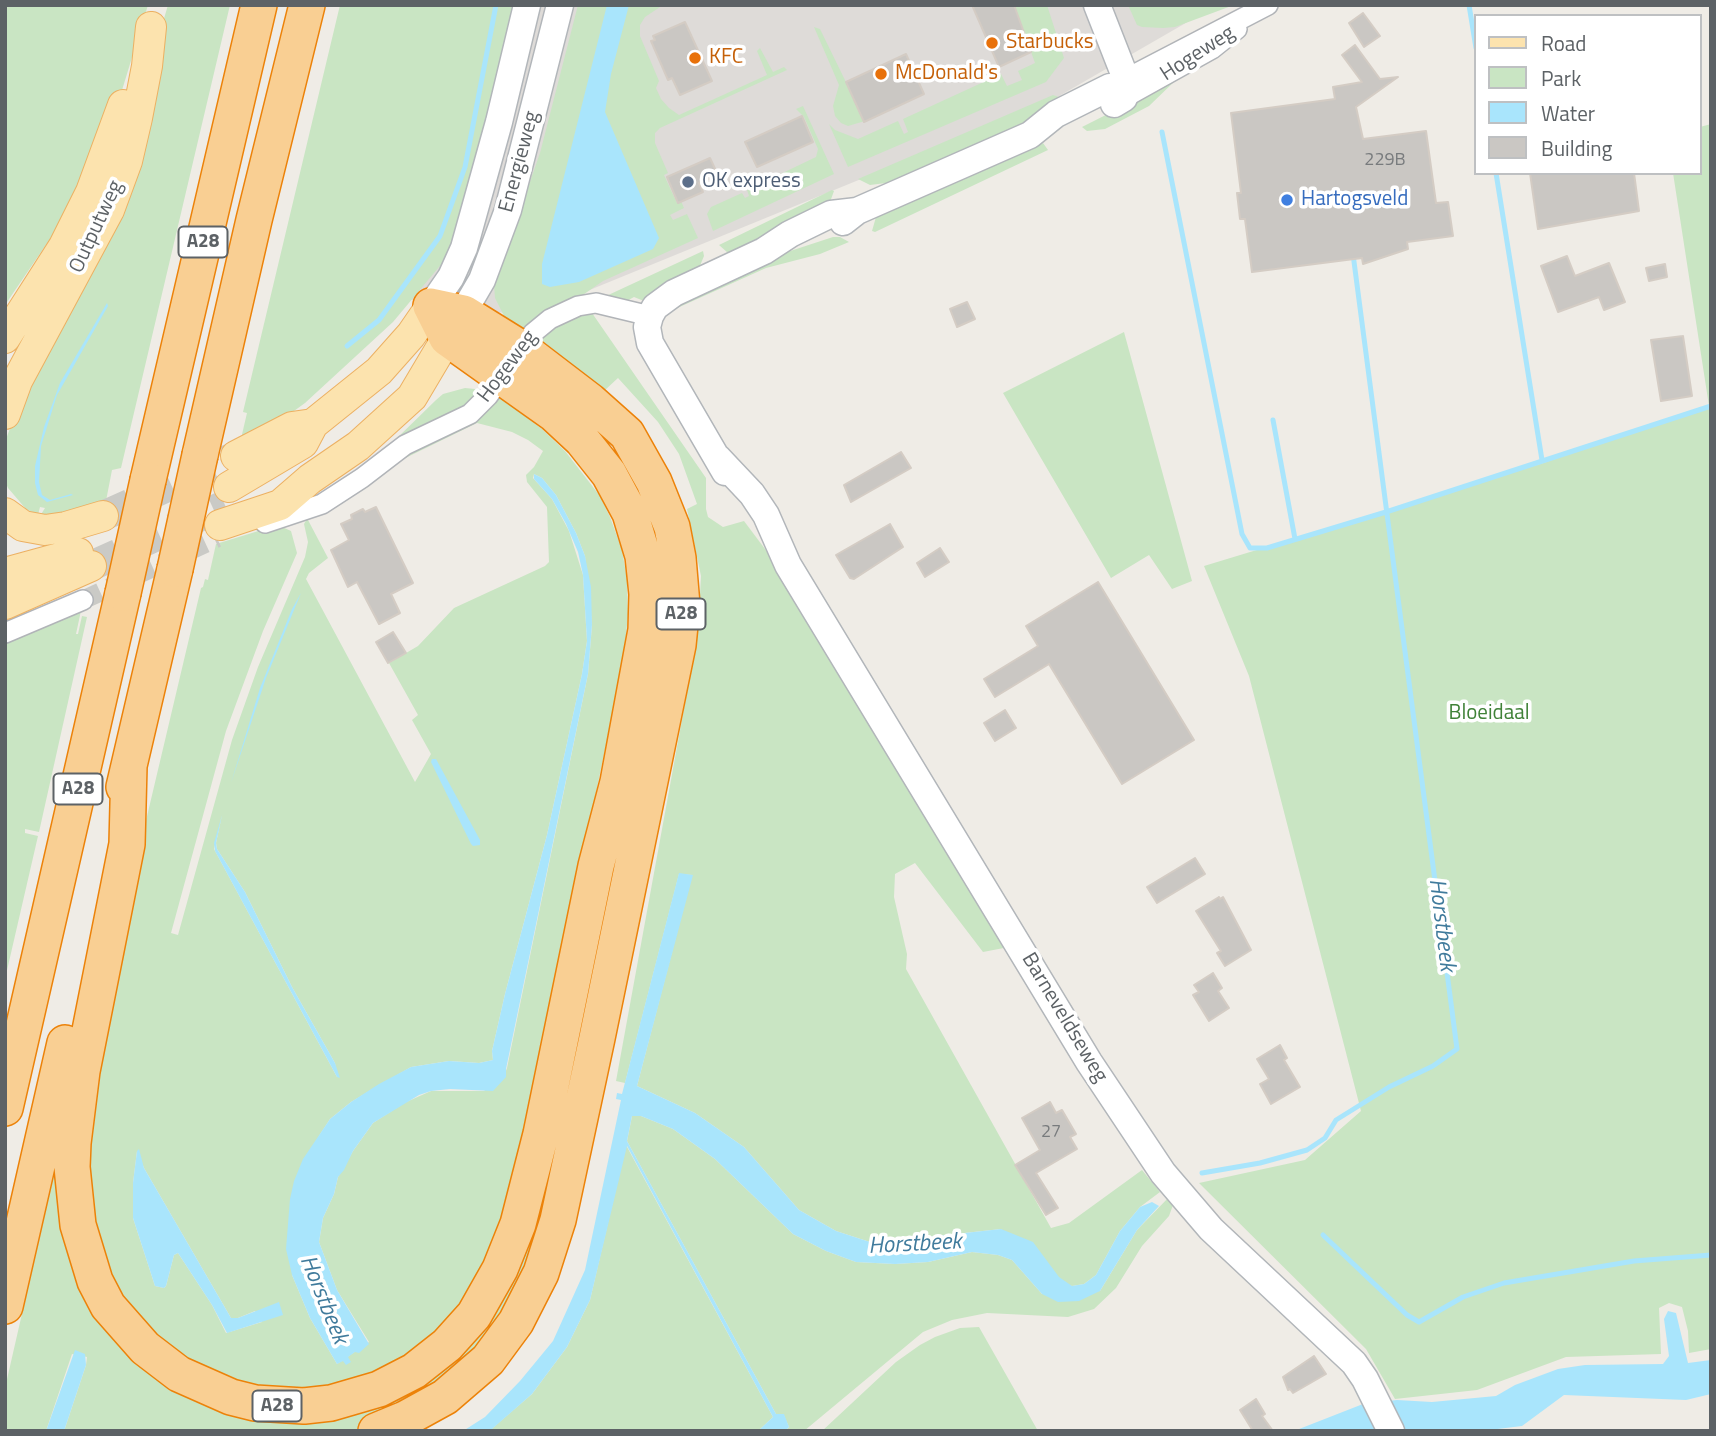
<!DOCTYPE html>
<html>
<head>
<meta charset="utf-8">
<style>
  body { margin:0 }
  #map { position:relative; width:1716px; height:1436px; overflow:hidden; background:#efece6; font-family:"Titillium Web",sans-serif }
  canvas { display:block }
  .frame { position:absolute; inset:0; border:7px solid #5d6266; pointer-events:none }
  .legend { position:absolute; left:1474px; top:14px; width:228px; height:161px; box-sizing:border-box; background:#fff; border:2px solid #bec0c2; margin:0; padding:9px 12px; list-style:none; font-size:21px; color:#5d6266 }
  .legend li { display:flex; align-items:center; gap:14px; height:35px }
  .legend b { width:35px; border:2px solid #bec0c2 }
</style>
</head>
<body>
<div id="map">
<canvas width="1716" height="1436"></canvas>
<div class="frame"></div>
<ul class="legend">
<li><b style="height:9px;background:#fce3ae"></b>Road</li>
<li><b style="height:19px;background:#c9e5c3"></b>Park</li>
<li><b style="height:19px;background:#a9e5fc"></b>Water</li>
<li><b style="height:19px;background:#cac7c3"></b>Building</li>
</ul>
</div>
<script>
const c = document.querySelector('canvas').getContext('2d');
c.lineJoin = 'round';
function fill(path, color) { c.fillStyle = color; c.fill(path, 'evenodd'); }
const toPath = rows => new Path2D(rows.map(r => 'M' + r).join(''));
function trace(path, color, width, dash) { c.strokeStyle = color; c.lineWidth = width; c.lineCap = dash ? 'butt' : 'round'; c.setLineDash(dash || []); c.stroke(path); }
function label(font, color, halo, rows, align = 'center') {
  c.font = font + ' "Titillium Web",sans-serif'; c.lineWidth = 7; c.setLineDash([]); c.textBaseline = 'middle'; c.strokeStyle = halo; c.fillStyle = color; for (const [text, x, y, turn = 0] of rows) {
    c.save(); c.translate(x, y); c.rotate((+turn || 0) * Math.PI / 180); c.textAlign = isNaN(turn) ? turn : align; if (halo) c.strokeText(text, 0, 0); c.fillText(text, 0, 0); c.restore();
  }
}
fill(toPath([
  [385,5,1217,5,1047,103,526,316,384,296]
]), '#dedbd8');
fill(toPath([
  [5,5,148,5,112,123,73,205,5,305],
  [168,5,230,5,121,468,112,470,105,506,94,510,40,516,45,508,40,507,38,515,26,509,8,488,5,481,6,439,158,39],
  [340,5,515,5,457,229,444,261,393,322,305,403,276,424,240,443,247,413,243,412],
  [578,5,663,5,645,17,640,25,640,36,659,81,656,88,661,99,669,108,679,115,767,75,757,51,760,48,773,72,784,67,787,70,660,128,655,133,655,143,668,173,664,175,677,203,681,201,684,208,670,215,673,220,687,214,698,238,603,281,525,335,505,318,495,298,494,285,540,153],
  [1014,5,1047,5,1064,58,1046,82,848,167,829,124,835,130,858,139,898,121,904,134,908,132,903,119,1001,74,1007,86,1022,80,1018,71,1035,63],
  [1128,5,1234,5,1175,27,1163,28,1142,27,1137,25],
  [814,27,820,29,865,121,848,126,841,123,835,116,833,106,839,85],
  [1177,79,1149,106,1105,129,1087,131,1082,127],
  [1053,95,1059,97,1062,106,886,183,870,185,858,179],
  [803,106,834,174,713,231,707,214,711,207,742,193,745,198,749,196,747,190,816,157,818,149,804,117,796,109],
  [1711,124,1711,1349,1689,1353,1688,1331,1682,1307,1669,1303,1659,1308,1661,1354,1566,1357,1477,1390,1395,1399,1366,1349,1199,1183,1305,1160,1361,1111,1249,676,1204,566,1543,463,1709,406,1673,173,1700,173,1700,127],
  [1043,143,1048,150,875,232,872,231,876,217],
  [832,190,834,191,830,202,734,253,728,253,719,245],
  [833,237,840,237,849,242,820,254,766,268,675,309,679,301,775,256],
  [703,251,704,256,699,268,644,301,634,297,623,303,604,297],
  [585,312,592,313,706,478,706,509,708,517,723,527,744,521,774,561,1009,947,983,952,915,863,895,874,894,897,907,954,906,969,1051,1228,1069,1223,1142,1170,1160,1192,1140,1207,1120,1231,1096,1275,1084,1284,1072,1286,1065,1284,1001,1229,873,1243,836,1231,799,1210,744,1147,695,1113,637,1086,692,875,679,874,625,1083,616,1081,698,632,701,576,687,509,697,504,679,454,658,422,618,378,604,391,534,341,547,327],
  [1124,332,1192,581,1172,589,1149,555,1111,578,1003,393],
  [465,388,485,390,482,395,330,493,316,497,371,460,393,442,436,400,443,394],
  [496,394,542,429,565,451,600,496,610,517,622,550,627,579,628,615,624,655,615,701,524,1140,502,1223,473,1288,443,1328,402,1360,357,1381,308,1390,263,1388,232,1381,187,1360,162,1342,121,1296,113,1282,96,1239,87,1161,99,1078,97,1074,144,829,201,588,203,587,205,579,208,580,216,544,278,525,291,531,297,553,263,631,226,731,171,933,178,935,232,740,258,667,305,557,308,542,304,524,308,517,332,506,308,520,328,558,309,573,306,579,415,782,431,754,412,720,418,715,389,663,418,646,454,608,545,566,549,562,547,507,527,482,526,475,534,467,543,451,528,440,512,432,477,423,387,467],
  [534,474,542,478,556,495,576,533,585,556,592,625,588,674,507,1068,504,1076,484,1091,431,1091,404,1103,373,1123,353,1151,338,1177,334,1194,323,1218,319,1242,337,1290,369,1342,337,1364,310,1318,292,1275,319,1136,330,1119,351,1102,411,1067,449,1061,479,1063,493,1060,492,1051,505,994,547,835,582,674,587,641,583,575,569,531,552,499,533,478],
  [222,815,216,843,217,849,245,892,292,987,335,1063,337,1077,214,849],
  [137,1151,144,1168,231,1318,238,1318,255,1311,262,1322,226,1333,212,1305,178,1253,174,1255,166,1286,164,1288,155,1286,133,1218,133,1183],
  [82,606,76,634,78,634,82,616,87,617,39,832,25,829,25,833,38,836,5,979,5,640],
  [612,920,557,1195,486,1351,359,1431,64,1431,86,1365,87,1357,72,1354,46,1431,5,1431,5,1388,59,1152,93,1292,247,1407,440,1359,546,1129],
  [632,1116,641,1116,673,1129,715,1159,793,1234,826,1251,856,1262,895,1264,928,1262,972,1252,998,1255,1012,1260,1042,1294,1100,1291,1137,1230,1170,1196,1173,1205,1169,1216,1142,1246,1116,1288,1094,1309,1068,1317,987,1313,952,1320,923,1332,804,1431,785,1431,789,1427,783,1414,776,1414,627,1141],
  [626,1145,773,1417,758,1431,489,1431,532,1394,567,1347,590,1300],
  [979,1327,1038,1431,822,1431,896,1362,920,1345,935,1337,960,1328]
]), '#c9e5c3');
fill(toPath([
  [607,5,629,5,611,74,605,112,659,238,653,249,579,282,550,287,542,284,542,264],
  [107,303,108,306,57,395,41,446,39,482,42,495,50,500,71,494,73,495,47,502,38,495,35,483,35,466,44,427,60,383],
  [534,474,542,478,556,495,576,533,585,556,591,587,592,625,588,674,506,1069,506,1077,493,1091,450,1089,431,1091,419,1095,373,1123,353,1151,344,1170,338,1177,334,1194,323,1218,319,1242,337,1290,369,1344,359,1353,355,1352,348,1357,351,1362,346,1365,343,1361,337,1364,310,1318,292,1275,286,1249,290,1199,294,1181,303,1159,330,1119,351,1102,379,1084,411,1067,449,1061,479,1063,493,1060,492,1051,505,994,547,835,582,674,587,641,583,575,578,552,566,524,552,499,534,479],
  [301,593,266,678,231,783,260,688,292,609],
  [432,759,436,759,480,840,480,845,473,846,471,844,431,762],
  [222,815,216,843,217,849,245,892,292,987,335,1063,340,1078,337,1077,215,851,214,843],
  [679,873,693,875,637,1086,695,1113,744,1147,799,1210,836,1231,873,1243,1001,1229,1033,1242,1059,1277,1072,1286,1084,1284,1096,1275,1120,1231,1140,1207,1152,1202,1159,1206,1137,1230,1100,1291,1079,1301,1058,1302,1042,1294,1012,1260,998,1255,972,1252,928,1262,895,1264,856,1262,826,1251,793,1234,715,1159,673,1129,641,1116,632,1116,627,1141,776,1414,784,1414,789,1427,785,1431,758,1431,773,1417,627,1146,590,1300,567,1347,532,1394,492,1429,489,1431,463,1431,485,1417,520,1381,553,1341,585,1270,621,1100,616,1099,617,1093,622,1094],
  [139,1149,144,1168,231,1318,238,1318,279,1302,283,1315,227,1333,212,1305,178,1253,174,1255,166,1286,164,1288,155,1286,133,1218,133,1183,137,1151],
  [1668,1311,1676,1313,1688,1363,1711,1360,1711,1394,1686,1400,1564,1395,1522,1426,1481,1431,1294,1431,1363,1404,1397,1400,1432,1402,1496,1396,1515,1385,1558,1369,1585,1365,1663,1364,1669,1356,1664,1319],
  [75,1350,85,1354,86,1365,64,1431,46,1431]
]), '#a9e5fc');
trace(toPath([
  [1469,5,1476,48],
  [1162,132,1242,534,1250,548,1267,548,1386,512,1711,406],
  [1496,173,1542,460],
  [347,346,379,320,440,236,465,167,496,5],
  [1273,420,1295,539],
  [1202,1173,1260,1163,1307,1150,1325,1138,1336,1120,1389,1087,1433,1066,1457,1049,1353,254],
  [1323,1235,1407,1315,1419,1322,1463,1297,1504,1283,1634,1261,1711,1255]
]), '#a9e5fc', 5);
const building = toPath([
  [972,5,1014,5,1031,52,999,67,972,5],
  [1363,13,1380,36,1364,47,1349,23,1363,13],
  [685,22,712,81,680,95,672,78,668,80,651,41,655,40,653,36,685,22],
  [1355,45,1380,79,1398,77,1356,107,1363,139,1426,131,1436,203,1448,202,1453,236,1407,242,1408,249,1363,264,1362,258,1252,272,1245,219,1240,219,1239,210,1237,193,1241,193,1231,113,1335,99,1333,87,1362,82,1342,55,1355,45],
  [906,54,924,94,864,122,846,82,906,54],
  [802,116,813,142,757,167,745,142,802,116],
  [710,158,718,175,699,183,703,192,678,203,667,177,710,158],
  [1530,173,1634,173,1639,211,1538,229,1530,173],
  [1567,256,1575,276,1609,263,1625,302,1604,310,1599,297,1558,312,1541,266,1567,256],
  [1665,264,1667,277,1649,281,1646,268,1665,264],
  [967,302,975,319,957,327,950,309,967,302],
  [1683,336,1692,396,1661,401,1651,340,1683,336],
  [901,452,911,468,851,502,844,485,901,452],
  [376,507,413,583,391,594,400,613,379,624,357,582,348,587,331,550,349,540,341,524,352,519,351,515,363,509,365,512,376,507],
  [890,524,903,547,854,579,850,578,836,555,890,524],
  [940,548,949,562,925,577,917,563,940,548],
  [1098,582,1194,740,1122,784,1049,664,995,697,984,679,1038,646,1026,626,1098,582],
  [393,632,406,653,388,663,376,642,393,632],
  [1005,710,1016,728,995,741,984,723,1005,710],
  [1195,858,1205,874,1157,903,1147,887,1195,858],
  [1219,897,1220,899,1223,897,1251,950,1225,966,1217,953,1221,951,1196,911,1219,897],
  [1213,973,1222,988,1218,991,1229,1008,1209,1021,1193,995,1199,992,1194,985,1213,973],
  [1280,1045,1287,1058,1284,1060,1300,1087,1271,1104,1260,1084,1269,1079,1257,1059,1280,1045],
  [1050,1102,1056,1113,1062,1110,1076,1134,1070,1137,1077,1149,1036,1173,1058,1208,1046,1215,1015,1165,1040,1150,1022,1118,1050,1102],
  [1314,1356,1326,1374,1293,1393,1290,1389,1288,1390,1283,1377,1314,1356],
  [1256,1399,1265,1414,1262,1416,1273,1431,1253,1431,1240,1410,1256,1399]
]);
fill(building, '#cac7c3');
trace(building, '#d4ccc4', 2);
trace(toPath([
  [83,600,217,538]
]), '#cacac6', 19, [19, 10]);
trace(toPath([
  [103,516,236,456],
  [91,566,225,505]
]), '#cacac6', 30, [30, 15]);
const street = toPath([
  [1114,85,1268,5],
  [1124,98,1212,49,1237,29],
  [265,523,322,504,362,478,405,445,470,414,488,396,533,333,550,319,578,306,596,303,650,316],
  [5,633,83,600]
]);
const secondary = toPath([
  [1097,5,1126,79,1124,98,1114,104],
  [843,222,857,211,1030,135,1056,114,1110,87],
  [431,306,451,277,464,248,499,122,527,5],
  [454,328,482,280,508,210,560,5],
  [718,458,752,494,766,515,788,565,1089,1062,1163,1173,1211,1229,1354,1363,1365,1379,1391,1431],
  [725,472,650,343,647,327,650,316,655,307,674,293,764,251,790,234,831,214,857,211]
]);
const primary = toPath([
  [5,338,64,246,91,192,123,105],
  [5,414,17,381,109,210,127,161,137,118,147,66,151,27],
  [236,456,292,427,313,424],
  [229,487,303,443,313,424,379,371,411,335,431,306],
  [5,513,23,526,45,530,66,527,103,516],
  [220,525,280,505,310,479,358,446,412,397,447,338],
  [5,573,78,553],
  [5,604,91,566]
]);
const highway = toPath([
  [200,455,254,220,307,5],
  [148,480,259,5],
  [129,766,127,844,82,1071,73,1143,72,1167,78,1225,95,1281,108,1306,145,1348,179,1374,231,1397,255,1403,304,1406,331,1403,379,1389,414,1371,447,1345,474,1315,500,1269,518,1224,541,1134,596,866,618,782,646,630,647,594,643,556,630,513,609,474,582,440,554,414,447,338,431,306],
  [124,787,175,569],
  [5,1108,123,593],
  [5,1306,65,1043],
  [376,1431,405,1419,445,1397,488,1360,516,1322,541,1273,558,1220,597,1038,678,645,682,605,678,558,672,527,654,482,627,434,590,401,522,349,464,313,431,306]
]);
trace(street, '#b1b4b8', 22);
trace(secondary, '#b2b6ba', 29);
trace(primary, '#ecb062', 32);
trace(highway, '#ec8209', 38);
trace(street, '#fff', 19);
trace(secondary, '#fff', 26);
trace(primary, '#fce3ae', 30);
trace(highway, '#f9cf93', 35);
const highwayBridge = toPath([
  [175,569,200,455],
  [123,593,148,480]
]);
trace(highwayBridge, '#ec8209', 38, []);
trace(highwayBridge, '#f9cf93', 35);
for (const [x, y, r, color] of [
  [992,43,7,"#e8710a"],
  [695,58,7,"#e8710a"],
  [881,74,7,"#e8710a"],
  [688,182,7,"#5c6f8a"],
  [1287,200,7,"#3f7fe0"]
]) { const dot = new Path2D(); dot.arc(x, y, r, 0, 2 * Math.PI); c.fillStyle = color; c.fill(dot); trace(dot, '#fff', 2.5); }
label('18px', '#787b7d', null, [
  ["229B",1385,161],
  ["27",1051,1133]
]);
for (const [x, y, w] of [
  [203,242,49],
  [681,614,49],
  [78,789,49],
  [277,1406,49]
]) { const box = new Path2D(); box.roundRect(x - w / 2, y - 15.5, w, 31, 5); c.fillStyle = '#fff'; c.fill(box); trace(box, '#5d6266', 2); }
label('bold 19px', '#5d6266', null, [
  ["A28",203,242],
  ["A28",681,614],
  ["A28",78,789],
  ["A28",277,1406]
]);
label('21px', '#c56008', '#fff', [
  ["Starbucks",1006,43],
  ["KFC",709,58],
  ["McDonald's",895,74]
], 'left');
label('21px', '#5d6266', '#fff', [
  ["Hogeweg",1198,54,-33],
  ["Energieweg",520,162,-75],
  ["Outputweg",97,227,-65],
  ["Hogeweg",508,367,-53],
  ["Barneveldseweg",1064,1018,59]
]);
label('21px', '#4e5e75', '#fff', [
  ["OK express",702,182]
], 'left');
label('21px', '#366cbe', '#fff', [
  ["Hartogsveld",1301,200]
], 'left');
label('21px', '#408238', '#fff', [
  ["Bloeidaal",1489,714]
]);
label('italic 23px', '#407b9c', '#fff', [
  ["Horstbeek",1441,925,83],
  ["Horstbeek",915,1245,-3],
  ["Horstbeek",323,1300,68]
]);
</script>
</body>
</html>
